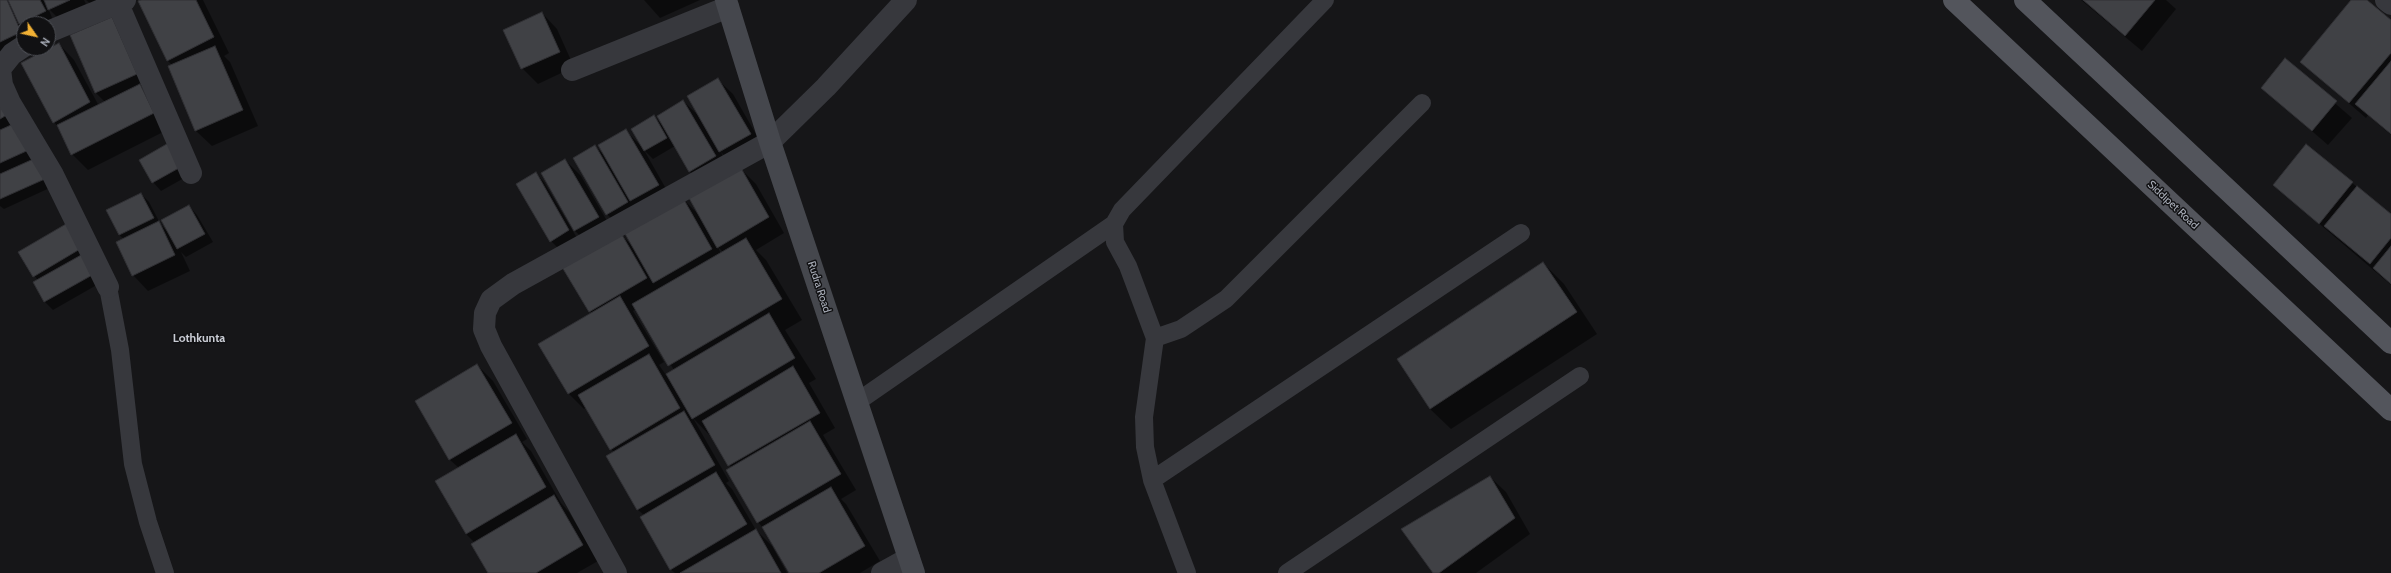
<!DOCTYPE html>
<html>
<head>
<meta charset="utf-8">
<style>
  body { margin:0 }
  #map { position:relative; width:2391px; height:573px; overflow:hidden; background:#161618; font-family:Cabin,sans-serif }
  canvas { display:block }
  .north { position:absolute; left:16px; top:16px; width:40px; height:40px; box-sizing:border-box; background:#111113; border:1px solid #4d4f55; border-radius:50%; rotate:124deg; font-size:11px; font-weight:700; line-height:16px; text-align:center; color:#a8adb8 }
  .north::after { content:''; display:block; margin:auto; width:14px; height:18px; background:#f2b134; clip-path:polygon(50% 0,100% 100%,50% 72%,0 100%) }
</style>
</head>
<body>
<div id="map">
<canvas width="2391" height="573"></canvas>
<div class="north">N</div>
</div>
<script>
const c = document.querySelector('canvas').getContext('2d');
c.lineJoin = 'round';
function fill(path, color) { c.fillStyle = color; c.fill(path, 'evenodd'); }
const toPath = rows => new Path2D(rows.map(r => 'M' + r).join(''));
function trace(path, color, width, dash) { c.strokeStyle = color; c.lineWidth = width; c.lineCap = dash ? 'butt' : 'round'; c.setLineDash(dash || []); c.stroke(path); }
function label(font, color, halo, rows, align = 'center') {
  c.font = font + ' Cabin,sans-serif'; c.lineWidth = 3; c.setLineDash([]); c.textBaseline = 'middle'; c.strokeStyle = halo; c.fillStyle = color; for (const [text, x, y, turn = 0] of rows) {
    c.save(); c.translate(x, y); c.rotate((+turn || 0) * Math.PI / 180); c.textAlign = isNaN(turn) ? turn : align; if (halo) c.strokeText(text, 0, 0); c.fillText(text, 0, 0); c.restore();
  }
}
fill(toPath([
  [0,0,84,0,86,4,57,17,48,8,53,20,44,24,24,24,24,48,36,48,8,61,0,53],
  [86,0,101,0,91,4],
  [143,0,203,0,229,53,224,56,230,62,258,126,212,146,196,131,169,67,172,65,168,61],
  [644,0,700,0,660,18],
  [2081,0,2166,0,2176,9,2142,51],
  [2352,0,2365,0,2391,21,2391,135,2368,115,2366,118,2301,62],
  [542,13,557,29,574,67,538,84,522,68],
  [127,34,169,129,88,170,72,154,60,129,54,122,59,44,74,60,99,106,105,102,96,93,71,36],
  [2285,60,2352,118,2328,145,2262,88],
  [717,79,733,94,765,150,735,167,721,152,731,172,705,187,689,171,675,146,653,159,644,150,673,201,622,230,607,214,595,146,605,156,625,130,641,146,654,116,662,125,683,101,699,116],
  [0,85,54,186,4,209,0,206],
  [172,142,193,173,161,191,153,182,141,160],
  [2306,145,2391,215,2391,285,2274,185],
  [565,160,581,176,614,233,591,246,575,231,542,174],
  [741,169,756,184,784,233,756,250,766,260,802,320,785,330,816,379,809,383,835,428,823,435,856,490,841,499,846,504,880,561,860,573,790,573,764,529,758,522,732,468,714,440,693,418,729,481,726,483,732,489,756,530,772,546,787,573,675,573,670,569,644,515,638,510,607,457,614,453,586,407,584,409,568,393,592,314,590,311,621,234,632,246,683,199,699,215],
  [718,247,723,252,721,254],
  [636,309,674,370,666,375,659,365,664,362,633,311],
  [536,173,544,182,577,238,559,249,551,241],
  [141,194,149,202,161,225,168,232,189,206,197,215,213,242,186,257,181,252,190,271,148,291,133,275,124,239,119,235],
  [65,226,102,282,53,310,45,302,34,283,38,281,20,252],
  [1543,263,1564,284,1597,334,1451,429,1430,409],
  [477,365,493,381,527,439,522,442,531,451,561,503,569,512,598,561,577,573,489,573,475,543,466,534,459,468,450,460,416,401],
  [1490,477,1506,492,1530,534,1476,573,1435,573]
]), '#0007');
const building = toPath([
  [0,0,7,0,21,32,0,42,0,0],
  [8,0,40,0,46,11,19,24,8,0],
  [44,0,70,0,48,10,44,0],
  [141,0,196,0,214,37,167,61,138,1,141,0],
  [2083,0,2155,0,2125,36,2083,0],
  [2351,0,2367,0,2391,20,2391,53,2349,103,2300,62,2351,0],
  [542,12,560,52,521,69,503,30,542,12],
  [112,17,137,74,95,93,70,35,112,17],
  [59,43,90,102,53,123,21,63,59,43],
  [215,46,243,110,195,131,168,66,215,46],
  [2285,58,2337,101,2312,131,2261,88,2285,58],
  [2391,61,2391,134,2355,104,2391,61],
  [718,78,751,134,719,152,687,96,718,78],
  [140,84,154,113,71,155,57,125,140,84],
  [0,95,10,113,0,119,0,95],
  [683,100,716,156,689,172,657,116,683,100],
  [654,115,667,138,644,151,631,129,654,115],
  [20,121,33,148,0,163,0,130,20,121],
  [626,129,659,185,630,201,598,145,626,129],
  [172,141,186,164,152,183,139,160,172,141],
  [2306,144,2353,182,2319,224,2273,185,2306,144],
  [595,145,628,202,606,215,573,158,595,145],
  [38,157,47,178,0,199,0,174,38,157],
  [565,159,599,217,574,231,541,173,565,159],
  [741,168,769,217,717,248,689,198,741,168],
  [536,172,569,230,550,242,516,184,536,172],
  [2357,186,2391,214,2391,238,2370,264,2324,226,2357,186],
  [141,193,154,218,119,235,106,210,141,193],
  [683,198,712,249,653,283,624,232,683,198],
  [189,205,205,234,177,249,161,220,189,205],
  [159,221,175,255,132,276,116,242,159,221],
  [66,224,80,249,33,277,18,252,66,224],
  [621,233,647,278,589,312,562,267,621,233],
  [746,238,782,299,668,366,632,304,746,238],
  [2391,246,2391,284,2373,268,2391,246],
  [83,254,94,274,44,302,33,282,83,254],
  [1543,262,1577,312,1430,409,1397,359,1543,262],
  [620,296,649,346,568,394,538,344,620,296],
  [769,313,795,358,692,419,666,374,769,313],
  [649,354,680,408,610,450,578,395,649,354],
  [477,364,512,423,449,460,415,401,477,364],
  [793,366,820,413,728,466,702,421,793,366],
  [684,411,715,465,637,510,606,456,684,411],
  [810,421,841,474,757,523,726,470,810,421],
  [516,434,546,487,466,534,435,481,516,434],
  [716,472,747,524,670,570,640,517,716,472],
  [1490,476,1515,518,1439,573,1433,573,1401,529,1490,476],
  [831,487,865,546,819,573,789,573,762,527,831,487],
  [554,495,583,545,536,573,488,573,471,544,554,495],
  [756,529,781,573,680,573,756,529]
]);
fill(building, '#404145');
trace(building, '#303034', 1);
trace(toPath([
  [108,287,120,350,133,464,148,522,165,573],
  [1155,338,1181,329,1226,299,1422,103],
  [857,402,1114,224],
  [1152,480,1521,233],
  [1187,573,1152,480,1145,447,1144,417,1155,338,1128,266,1115,242,1114,224,1122,210,1325,0],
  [1287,573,1580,376]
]), '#37383d', 18);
trace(toPath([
  [2386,0,2391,4],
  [118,4,191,173],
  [48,32,125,0],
  [24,46,12,54,0,69,2,85,10,103,53,175,108,287],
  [572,70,728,7],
  [616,573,491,346,484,329,485,313,491,300,513,284,770,142,826,87,906,0],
  [882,573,909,558]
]), '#37383d', 22);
trace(toPath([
  [726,0,770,142,914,573]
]), '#45474d', 22);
trace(toPath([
  [1954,0,2391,410],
  [2025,0,2391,343]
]), '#53555c', 22);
label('11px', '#a8adb8', '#111113', [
  ["Siddipet Road",2173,205,43],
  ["Rudra Road",819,287,72]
]);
label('bold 12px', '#c9ccd4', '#111113', [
  ["Lothkunta",199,338]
]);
</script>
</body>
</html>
